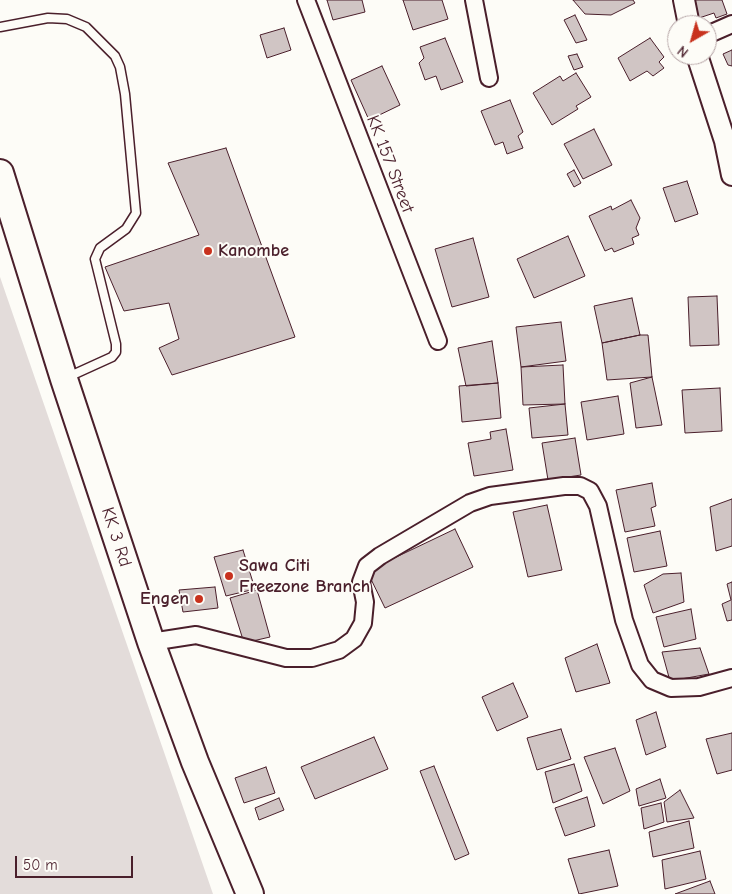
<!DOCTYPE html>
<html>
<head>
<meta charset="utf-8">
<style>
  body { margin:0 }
  #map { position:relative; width:732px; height:894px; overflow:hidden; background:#fdfcf7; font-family:"Comic Neue",sans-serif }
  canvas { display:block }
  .north { position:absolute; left:667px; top:15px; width:50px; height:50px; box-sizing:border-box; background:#fdfcf7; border:1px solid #b5a4a5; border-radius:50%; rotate:218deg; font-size:14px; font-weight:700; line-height:20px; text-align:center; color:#4a1f2b }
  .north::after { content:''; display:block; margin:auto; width:18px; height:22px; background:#c8321e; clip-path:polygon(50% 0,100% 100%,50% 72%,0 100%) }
  .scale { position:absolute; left:15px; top:856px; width:118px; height:22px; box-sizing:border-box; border:2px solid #4a1f2b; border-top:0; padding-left:6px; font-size:15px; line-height:18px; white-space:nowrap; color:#4a1f2b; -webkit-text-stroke:4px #fdfcf7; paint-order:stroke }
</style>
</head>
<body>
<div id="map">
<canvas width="732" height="894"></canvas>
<div class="north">N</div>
<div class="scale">50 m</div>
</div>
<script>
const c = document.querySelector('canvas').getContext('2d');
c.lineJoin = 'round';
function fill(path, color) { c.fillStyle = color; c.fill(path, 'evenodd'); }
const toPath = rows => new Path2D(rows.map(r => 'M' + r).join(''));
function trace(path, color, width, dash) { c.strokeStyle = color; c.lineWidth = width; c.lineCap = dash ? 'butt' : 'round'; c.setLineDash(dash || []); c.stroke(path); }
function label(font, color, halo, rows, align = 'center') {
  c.font = font + ' "Comic Neue",sans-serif'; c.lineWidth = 4; c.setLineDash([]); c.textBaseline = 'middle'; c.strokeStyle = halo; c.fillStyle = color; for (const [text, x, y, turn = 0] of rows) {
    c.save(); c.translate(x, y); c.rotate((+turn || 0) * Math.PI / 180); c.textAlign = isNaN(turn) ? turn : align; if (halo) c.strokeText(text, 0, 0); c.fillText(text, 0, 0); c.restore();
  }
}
fill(toPath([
  [0,277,213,894,0,894]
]), '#e3dcda');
const building = toPath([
  [327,0,362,0,365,12,333,20,327,0],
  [403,0,442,0,448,19,413,30,403,0],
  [573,0,633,0,635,3,611,15,585,14,573,0],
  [689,0,722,0,727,14,716,18,714,13,696,19,689,0],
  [575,15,587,40,576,43,564,20,575,15],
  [284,28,291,50,267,58,260,35,284,28],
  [445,38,463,82,441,90,436,76,425,80,419,63,424,58,420,47,445,38],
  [650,38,664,57,659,62,664,68,653,76,647,71,630,81,618,58,650,38],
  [732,50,732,66,728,65,723,54,732,50],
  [577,54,583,67,574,70,568,56,577,54],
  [382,66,400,105,369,120,351,80,382,66],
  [576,73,591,97,576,106,578,109,552,125,533,93,560,76,563,81,576,73],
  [510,100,523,132,518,136,523,148,507,154,503,142,495,145,481,111,510,100],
  [594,129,612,165,583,179,564,144,594,129],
  [226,148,295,337,172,375,159,348,179,339,169,303,124,311,105,267,199,235,168,163,226,148],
  [574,170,581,183,574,187,567,174,574,170],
  [687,181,698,214,675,222,663,188,687,181],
  [631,200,640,218,636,228,639,235,632,238,634,244,614,252,612,248,605,251,589,216,611,206,612,210,631,200],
  [568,236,585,276,534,298,517,259,568,236],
  [473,238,489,297,452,307,435,249,473,238],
  [717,296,719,345,690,346,688,297,717,296],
  [632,298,640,335,602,343,594,306,632,298],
  [561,322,566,361,521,367,516,327,561,322],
  [640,335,648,335,652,377,607,380,602,343,640,335],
  [492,341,498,383,466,386,458,348,492,341],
  [563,365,565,404,523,405,521,367,563,365],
  [652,377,662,425,636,428,630,383,652,377],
  [498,383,501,418,462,422,459,386,498,383],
  [720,388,722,431,685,433,682,390,720,388],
  [618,396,624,434,587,440,581,402,618,396],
  [565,404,568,435,532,438,529,408,565,404],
  [506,429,513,470,474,476,468,443,491,439,490,432,506,429],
  [575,438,581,475,548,480,542,443,575,438],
  [652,483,656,506,651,508,655,526,625,532,616,490,652,483],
  [732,499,732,546,716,551,710,507,732,499],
  [547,505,562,570,528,577,513,512,547,505],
  [455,529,473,567,385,608,367,571,455,529],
  [660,531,667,566,634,572,627,538,660,531],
  [243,550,255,589,226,596,214,557,243,550],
  [681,573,684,602,653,613,644,585,663,574,681,573],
  [732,582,732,620,727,621,722,604,731,600,727,584,732,582],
  [215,587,218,608,183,612,179,590,215,587],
  [257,590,270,637,244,643,230,598,257,590],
  [691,609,696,639,664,647,656,617,691,609],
  [597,644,610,683,576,692,565,658,597,644],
  [700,648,709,674,670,681,662,652,700,648],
  [513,683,528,717,497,731,482,697,513,683],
  [656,712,666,747,646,755,636,720,656,712],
  [561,729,571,759,537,770,527,738,561,729],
  [732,733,732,770,717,774,706,739,732,733],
  [374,737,388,769,315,799,301,767,374,737],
  [615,748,630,791,603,804,584,757,615,748],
  [574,764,582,791,553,803,545,772,574,764],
  [434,766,469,854,455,860,420,771,434,766],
  [266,767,275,793,244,803,235,778,266,767],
  [660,779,666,798,639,806,636,789,660,779],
  [680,790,694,818,667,822,664,802,680,790],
  [587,797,595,826,565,836,555,808,587,797],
  [279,798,284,810,259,820,255,808,279,798],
  [661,803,664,822,644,829,641,808,661,803],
  [689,821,694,848,653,857,649,832,689,821],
  [609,850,618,886,579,894,568,859,609,850],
  [700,851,706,879,665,889,662,860,700,851],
  [710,881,715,894,675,894,710,881]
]);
fill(building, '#d0c5c4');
trace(building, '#4a1f2b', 1);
const service = toPath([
  [0,27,48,18,67,19,86,27,115,56,120,67,125,94,136,213,126,229,100,248,95,259,116,344,116,352,112,357,68,377]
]);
const minor = toPath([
  [306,0,438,341],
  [474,0,489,78],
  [707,35,732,24],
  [151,642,196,635,286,658,312,658,339,650,354,639,363,623,365,602,361,582,367,566,380,556,470,503,490,496,564,486,580,486,590,491,598,506,624,620,640,665,652,680,671,688,699,687,732,678]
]);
const tertiary = toPath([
  [684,0,689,25],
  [697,55,725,141,732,175]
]);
const trunk = toPath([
  [0,173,64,379,151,642,195,762,250,894]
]);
trace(service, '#4a1f2b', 11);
trace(minor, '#4a1f2b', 20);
trace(tertiary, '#4a1f2b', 24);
trace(trunk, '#4a1f2b', 30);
trace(service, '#fdfcf7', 8);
trace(minor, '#fdfcf7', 16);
trace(tertiary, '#fdfcf7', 20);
trace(trunk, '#fdfcf7', 26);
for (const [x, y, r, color] of [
  [208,251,5,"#c8321e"],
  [229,576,5,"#c8321e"],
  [199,599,5,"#c8321e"]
]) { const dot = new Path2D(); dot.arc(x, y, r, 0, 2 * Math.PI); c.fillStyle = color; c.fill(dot); trace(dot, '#fdfcf7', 2); }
label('18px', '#4a1f2b', '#fdfcf7', [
  ["KK 157 Street",390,164,69],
  ["KK 3 Rd",116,537,72]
]);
label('bold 18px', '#4a1f2b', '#fdfcf7', [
  ["Kanombe",218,251],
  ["Sawa Citi",239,566],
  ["Freezone Branch",239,587],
  ["Engen",189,599,"right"]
], 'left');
</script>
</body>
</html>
